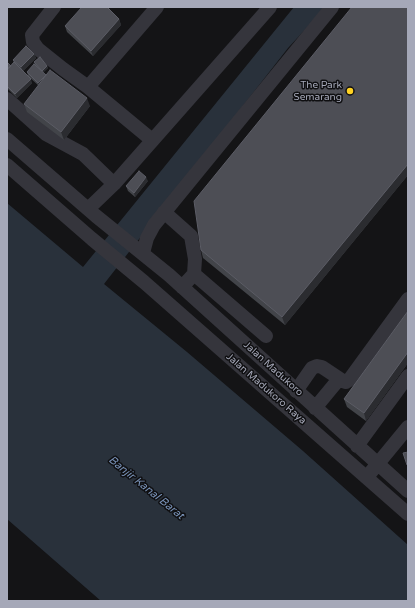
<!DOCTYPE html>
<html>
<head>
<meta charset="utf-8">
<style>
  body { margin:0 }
  #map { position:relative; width:415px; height:608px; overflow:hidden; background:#141416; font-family:"Varela Round",sans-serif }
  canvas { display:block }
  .frame { position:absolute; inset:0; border:8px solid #a5a8b8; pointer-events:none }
</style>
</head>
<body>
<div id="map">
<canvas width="415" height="608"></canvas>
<div class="frame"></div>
</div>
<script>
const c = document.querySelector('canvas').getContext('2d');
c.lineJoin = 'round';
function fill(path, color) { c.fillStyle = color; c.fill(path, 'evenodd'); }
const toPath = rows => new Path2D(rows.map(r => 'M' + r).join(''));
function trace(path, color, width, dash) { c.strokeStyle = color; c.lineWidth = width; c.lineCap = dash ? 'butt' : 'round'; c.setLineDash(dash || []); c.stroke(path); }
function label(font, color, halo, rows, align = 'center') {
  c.font = font + ' "Varela Round",sans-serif'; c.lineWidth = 3; c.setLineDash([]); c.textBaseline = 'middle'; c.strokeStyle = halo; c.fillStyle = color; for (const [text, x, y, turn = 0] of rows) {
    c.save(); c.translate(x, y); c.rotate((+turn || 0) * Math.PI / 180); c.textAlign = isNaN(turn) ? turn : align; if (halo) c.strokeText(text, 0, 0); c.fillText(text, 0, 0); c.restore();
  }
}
fill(toPath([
  [294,7,326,7,288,48,104,284,187,352,303,451,408,545,408,601,101,601,7,519,7,203,83,267]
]), '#29313b');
trace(toPath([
  [54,7,32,35,33,42,38,49,63,69,88,87],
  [7,99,46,134,83,154,114,184],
  [7,139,96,216,169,275,408,491],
  [152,140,88,87,157,7],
  [7,165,92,239,144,282,408,514],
  [88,209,114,184,270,7],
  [164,212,191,236,195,259,194,274],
  [143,253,147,238,154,225,332,7],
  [182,287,194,274,266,336],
  [296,391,312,368,317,366,322,367,343,381,346,382,349,380,408,299],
  [315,408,339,379],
  [357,446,408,376],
  [371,472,408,427]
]), '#35353c', 14);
fill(toPath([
  [408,7,408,175,285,325,203,258,201,250],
  [119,19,121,25,93,56,67,32,65,26],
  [34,54,36,58,23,71,32,83,17,98,7,88,7,62,11,66,14,62,13,60],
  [34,62,47,66,48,68,43,72,46,76,90,106,64,140,27,112,24,104,39,86,28,76,27,72,35,64],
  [148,181,135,197,128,191,126,186],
  [408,311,408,363,366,421,347,407,344,399]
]), '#424449');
fill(toPath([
  [119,19,121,25,93,56,91,51],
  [34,54,36,58,23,71,21,67],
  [47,66,48,68,43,73,42,71],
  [46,75,47,79,40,87,38,83],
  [31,79,32,83,17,98,15,94],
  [87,98,90,106,64,140,61,132],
  [408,164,408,175,285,325,282,317],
  [146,177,148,181,135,197,134,193],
  [408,352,408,363,366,421,364,413]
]), '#2b2c30');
const building = toPath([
  [82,7,107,7,119,19,91,51,65,26,82,7],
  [352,7,408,7,408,164,282,317,201,250,194,201,352,7],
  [26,46,34,54,21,67,13,60,26,46],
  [40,57,47,66,42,71,34,62,40,57],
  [7,62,11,66,7,69,7,62],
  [14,62,31,79,15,94,7,86,7,70,14,62],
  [34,64,46,75,38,83,27,72,34,64],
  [50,70,87,98,61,132,24,104,50,70],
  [139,171,146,177,134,193,126,186,139,171],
  [408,311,408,352,364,413,344,399,408,311],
  [408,452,408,465,407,465,403,453,408,452]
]);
fill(building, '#4d4e55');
trace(building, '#5b5c65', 1);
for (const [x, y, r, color] of [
  [350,91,4,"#ffd223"]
]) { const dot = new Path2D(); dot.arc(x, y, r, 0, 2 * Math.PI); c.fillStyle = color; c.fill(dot); trace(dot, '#0f0f11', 1.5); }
label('10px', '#a5a8b8', '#0f0f11', [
  ["The Park",342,85],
  ["Semarang",342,97]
], 'right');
label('10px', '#a5a8b8', '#0f0f11', [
  ["Jalan Madukoro",273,369,42],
  ["Jalan Madukoro Raya",266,389,41]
]);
label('italic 11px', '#7891b6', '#0f0f11', [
  ["Banjir Kanal Barat",146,488,39]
]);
</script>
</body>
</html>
